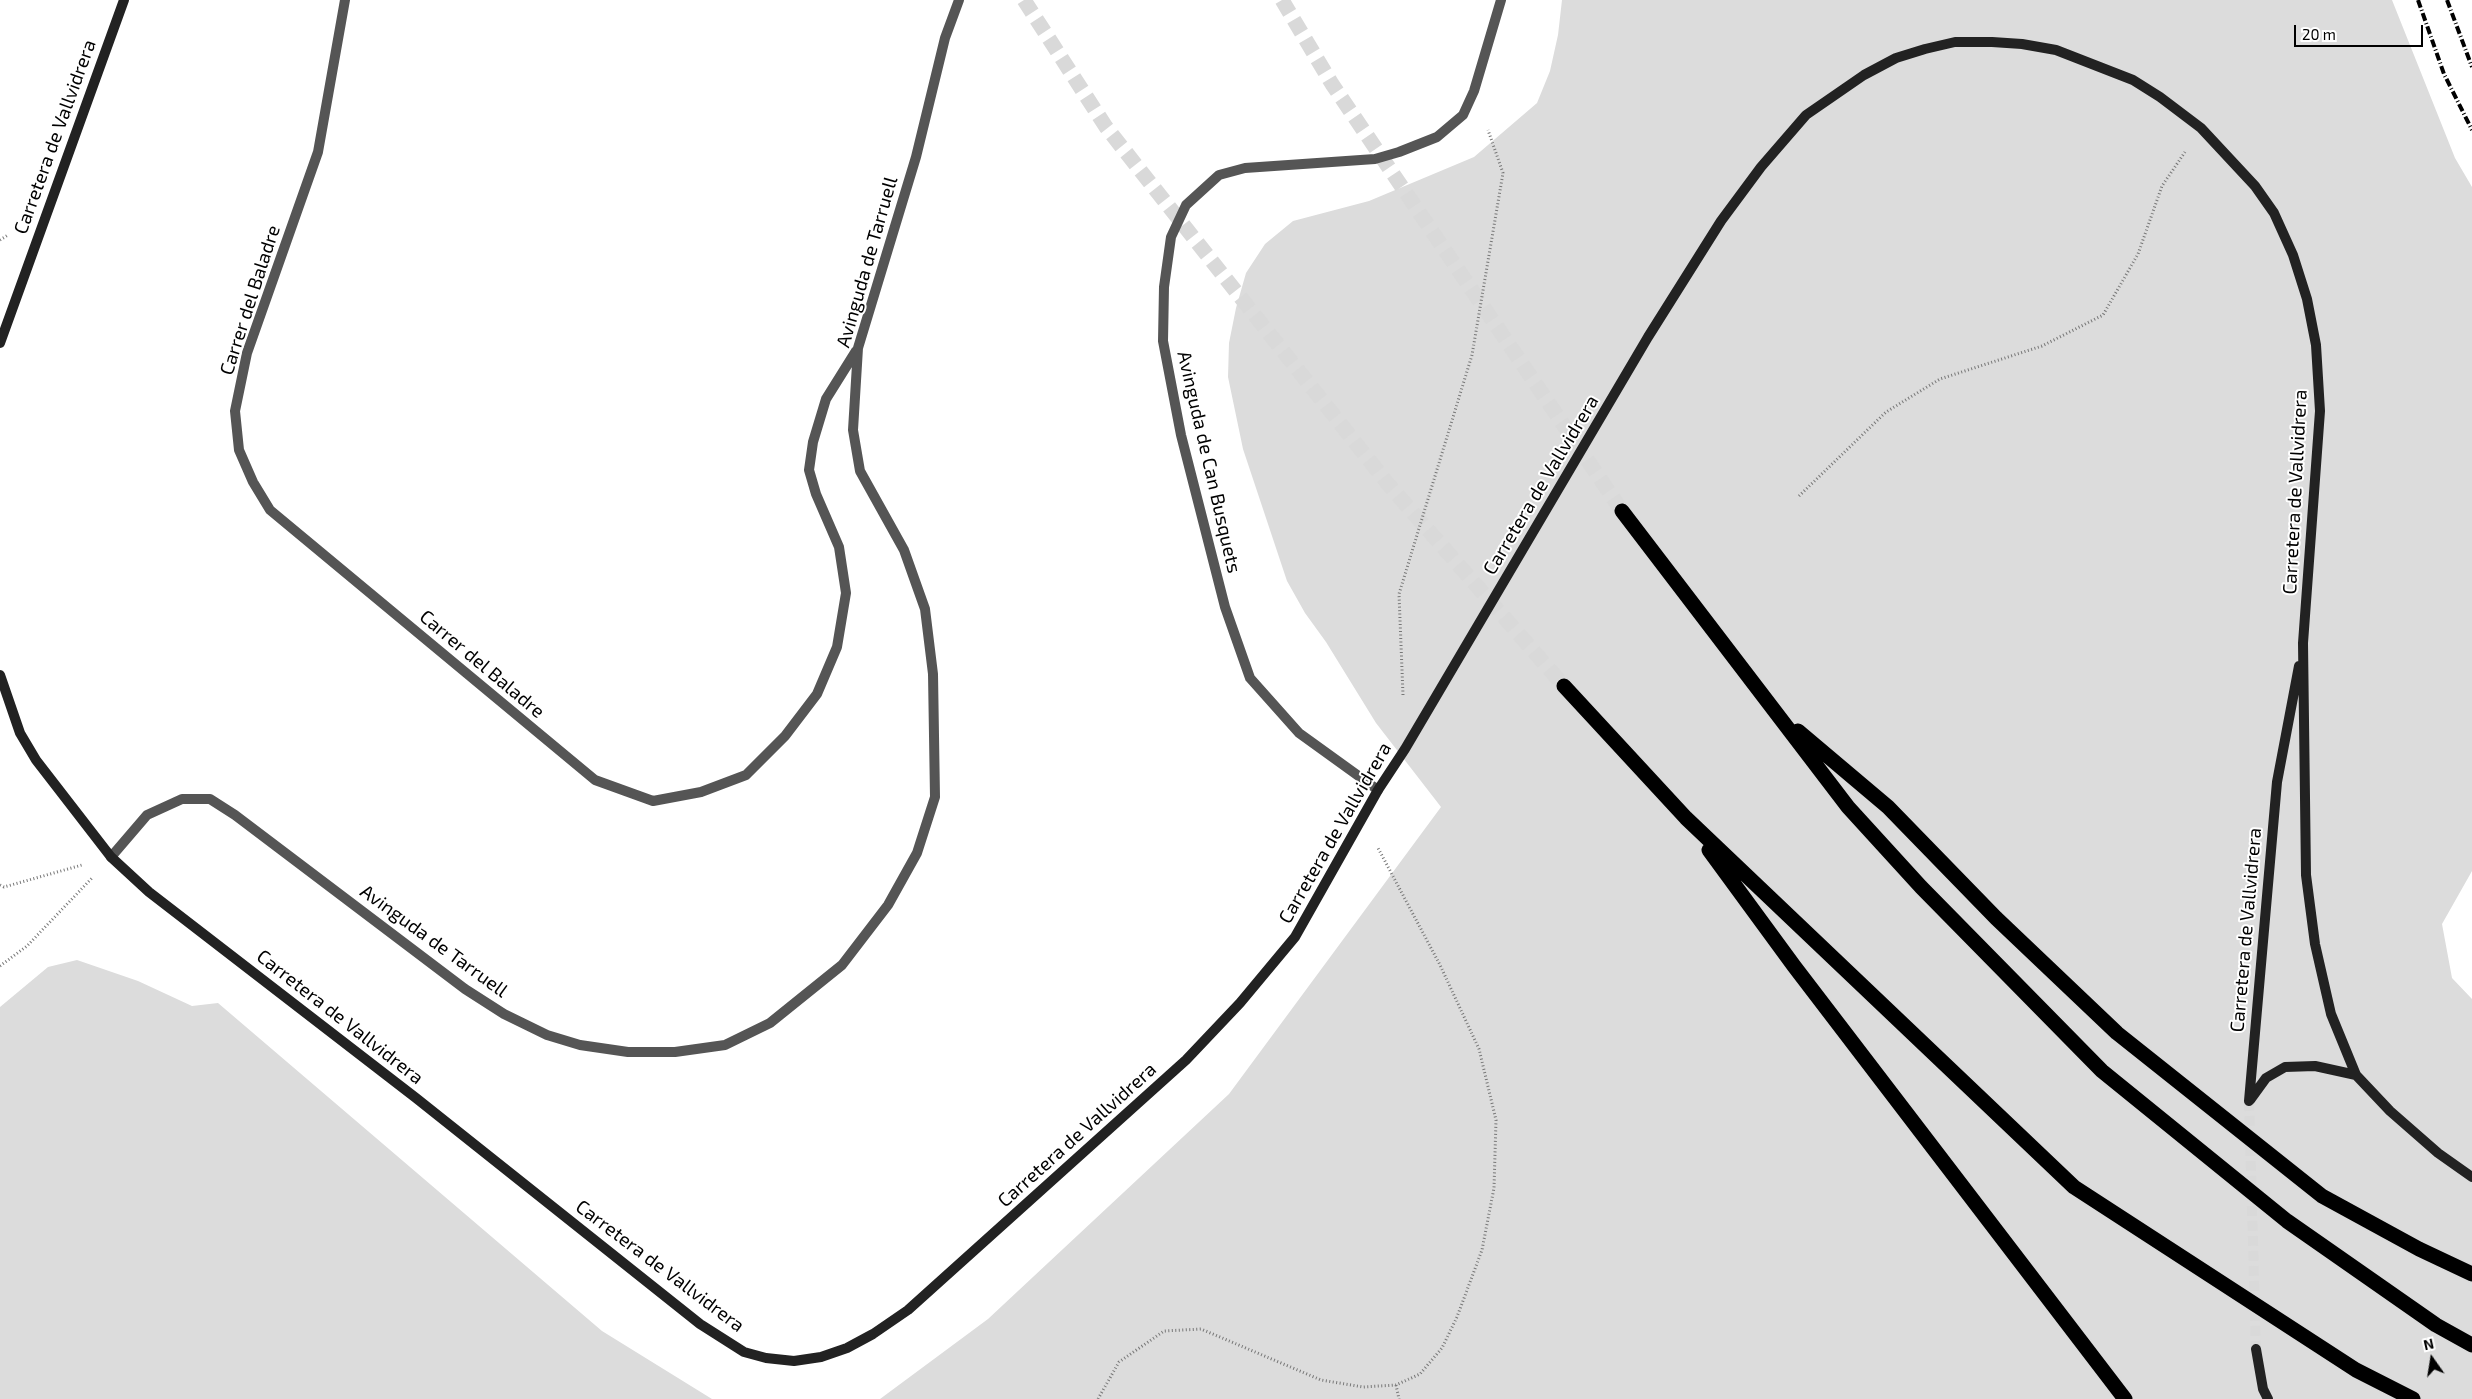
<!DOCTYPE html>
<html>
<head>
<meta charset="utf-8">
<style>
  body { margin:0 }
  #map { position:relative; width:2472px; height:1399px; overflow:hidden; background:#fff; font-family:"Exo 2",sans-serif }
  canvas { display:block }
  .north { position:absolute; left:2407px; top:1334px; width:50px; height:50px; -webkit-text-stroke:4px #fff; paint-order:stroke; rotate:347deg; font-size:14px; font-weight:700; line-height:20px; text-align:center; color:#000 }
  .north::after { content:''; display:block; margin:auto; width:18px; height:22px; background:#000; clip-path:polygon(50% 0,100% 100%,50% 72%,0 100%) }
  .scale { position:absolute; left:2294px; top:25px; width:129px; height:22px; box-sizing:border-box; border:2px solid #000; border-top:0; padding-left:6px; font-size:15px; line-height:18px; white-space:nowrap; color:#000; -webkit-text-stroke:4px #fff; paint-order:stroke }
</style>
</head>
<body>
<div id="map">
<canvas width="2472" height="1399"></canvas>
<div class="north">N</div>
<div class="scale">20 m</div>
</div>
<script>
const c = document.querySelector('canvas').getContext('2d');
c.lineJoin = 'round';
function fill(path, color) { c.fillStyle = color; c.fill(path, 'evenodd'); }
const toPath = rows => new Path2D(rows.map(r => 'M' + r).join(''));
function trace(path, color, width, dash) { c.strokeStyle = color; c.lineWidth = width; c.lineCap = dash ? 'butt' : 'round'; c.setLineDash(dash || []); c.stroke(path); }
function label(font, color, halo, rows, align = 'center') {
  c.font = font + ' "Exo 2",sans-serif'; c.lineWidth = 4; c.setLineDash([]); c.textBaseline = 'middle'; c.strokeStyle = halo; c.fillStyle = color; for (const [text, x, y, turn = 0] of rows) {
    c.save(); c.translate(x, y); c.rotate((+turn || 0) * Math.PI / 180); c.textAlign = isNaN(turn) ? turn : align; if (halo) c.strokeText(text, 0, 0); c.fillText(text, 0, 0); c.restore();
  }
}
fill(toPath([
  [1562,0,2392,0,2455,158,2472,187,2472,871,2442,924,2452,978,2472,999,2472,1399,880,1399,988,1319,1229,1094,1441,807,1376,723,1326,642,1305,613,1287,581,1243,449,1228,377,1229,343,1236,308,1246,273,1265,244,1293,221,1369,201,1474,157,1537,103,1550,71,1558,35],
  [77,960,138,981,192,1006,218,1003,602,1331,712,1399,0,1399,0,1007,48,967]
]), '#dcdcdc');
trace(toPath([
  [2249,1101,2256,1349]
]), '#d9d9d9', 10, [10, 5]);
trace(toPath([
  [1024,0,1106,127,1388,484,1564,686],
  [1282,0,1332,84,1622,511]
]), '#d9d9d9', 15, [15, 8]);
const highway = toPath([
  [1622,511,1848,807,1921,887,2102,1071,2287,1221,2436,1325,2472,1345],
  [1564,686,1686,818,2074,1187,2356,1370,2413,1399],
  [1798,731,1888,807,1996,918,2117,1033,2322,1196,2419,1249,2472,1274],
  [1709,850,1794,966,2125,1399]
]);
trace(highway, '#dbdbdb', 18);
trace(toPath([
  [0,240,8,235],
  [1799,496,1886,412,1940,379,2042,346,2103,315,2138,254,2162,186,2185,152],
  [1403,695,1399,594,1472,355,1503,173,1488,130],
  [0,885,4,887,82,865],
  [0,966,27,946,92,878],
  [1396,1385,1399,1399],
  [1098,1399,1119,1362,1164,1331,1201,1329,1321,1380,1363,1387,1396,1385,1420,1374,1442,1348,1457,1317,1482,1250,1494,1188,1496,1120,1479,1049,1440,965,1378,848]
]), '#777', 3, [1, 2.5]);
trace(toPath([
  [345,0,318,152,247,353,235,411,239,450,253,482,270,510,595,780,653,801,701,792,746,775,785,736,817,694,837,647,846,593,839,547,816,494,809,470,813,442,826,399,856,351],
  [1378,790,1299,733,1250,678,1225,607,1181,435,1163,341,1164,287,1171,237,1186,205,1219,175,1245,168,1375,159,1399,152,1437,137,1463,115,1474,91,1501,0],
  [111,857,147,815,182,799,210,799,235,815,465,989,504,1014,547,1035,580,1045,628,1052,675,1052,725,1045,770,1023,842,965,888,905,917,853,935,797,933,674,925,609,904,550,860,471,853,430,858,348,916,157,945,38,959,0]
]), '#555', 10);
trace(toPath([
  [0,343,124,0],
  [0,675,20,733,36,760,111,857,149,892,416,1098,700,1324,744,1352,766,1358,794,1361,821,1357,847,1348,873,1334,908,1310,1186,1060,1240,1003,1295,937,1378,790,1405,749,1648,337,1721,221,1761,167,1806,115,1864,75,1896,58,1925,49,1955,42,1992,42,2022,44,2056,50,2133,80,2160,97,2201,128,2255,186,2274,213,2293,255,2307,299,2316,345,2320,411,2303,643,2306,875,2315,944,2331,1014,2356,1075,2390,1111,2438,1153,2472,1177],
  [2250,1100,2266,1078,2285,1067,2315,1066,2356,1075],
  [2249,1101,2277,782,2299,666],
  [2256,1349,2263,1389,2268,1399]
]), '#222', 10);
trace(highway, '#000', 15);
trace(toPath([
  [2418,0,2444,74,2472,130],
  [2447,0,2472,67]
]), '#000', 4, [8, 2.5, 1, 2.5]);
label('19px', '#000', '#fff', [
  ["Carretera de Vallvidrera",55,137,-70],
  ["Avinguda de Tarruell",867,262,-74],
  ["Carrer del Baladre",250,300,-72],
  ["Avinguda de Can Busquets",1209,462,77],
  ["Carretera de Vallvidrera",1541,485,-59],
  ["Carretera de Vallvidrera",2295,492,-87],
  ["Carrer del Baladre",482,664,40],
  ["Carretera de Vallvidrera",1335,833,-60],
  ["Carretera de Vallvidrera",2246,930,-85],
  ["Avinguda de Tarruell",434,941,36],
  ["Carretera de Vallvidrera",340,1017,38],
  ["Carretera de Vallvidrera",1077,1135,-42],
  ["Carretera de Vallvidrera",660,1266,37]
]);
</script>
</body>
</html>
